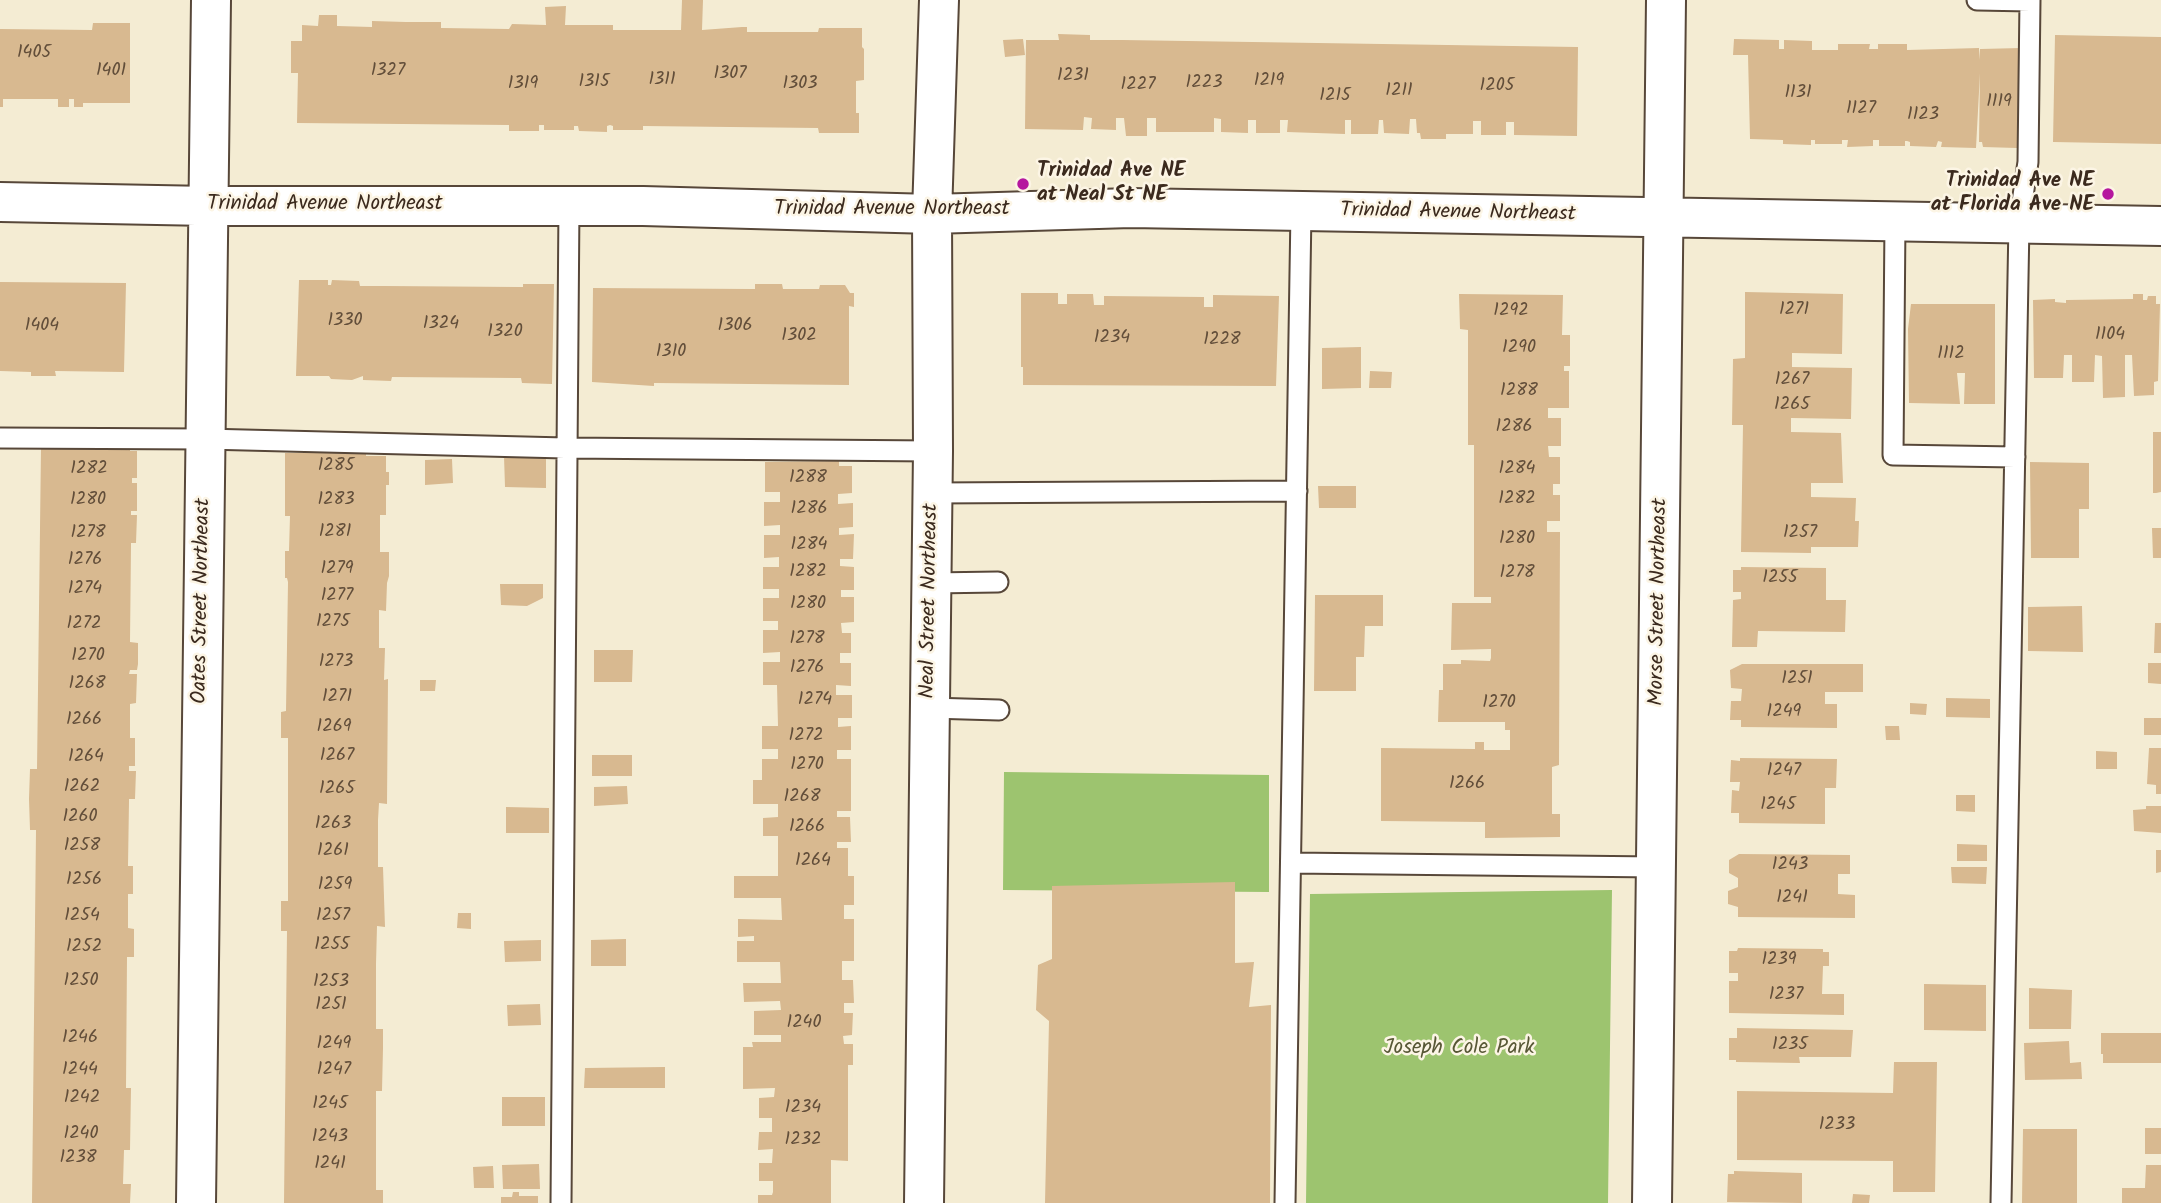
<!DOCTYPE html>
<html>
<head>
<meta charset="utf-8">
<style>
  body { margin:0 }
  canvas { display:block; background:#f4ecd3 }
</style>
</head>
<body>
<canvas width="2161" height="1203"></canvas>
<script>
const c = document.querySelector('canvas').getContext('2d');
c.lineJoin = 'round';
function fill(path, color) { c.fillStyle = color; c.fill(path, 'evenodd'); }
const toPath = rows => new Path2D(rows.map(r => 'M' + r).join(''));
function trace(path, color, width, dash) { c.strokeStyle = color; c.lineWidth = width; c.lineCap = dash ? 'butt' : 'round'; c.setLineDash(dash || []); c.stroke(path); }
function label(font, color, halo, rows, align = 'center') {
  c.font = font + ' Kalam,sans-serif'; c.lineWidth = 5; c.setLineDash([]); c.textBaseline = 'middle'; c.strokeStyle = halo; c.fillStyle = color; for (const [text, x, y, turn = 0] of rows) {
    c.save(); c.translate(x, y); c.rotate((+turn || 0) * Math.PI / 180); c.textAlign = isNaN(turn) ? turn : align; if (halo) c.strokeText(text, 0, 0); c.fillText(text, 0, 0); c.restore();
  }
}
fill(toPath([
  [1004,772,1269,775,1269,892,1003,890],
  [1612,890,1608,1203,1306,1203,1310,894]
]), '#9dc46f');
fill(toPath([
  [682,0,703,0,702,30,742,27,747,27,747,32,818,32,819,28,862,28,862,47,864,49,864,80,856,81,856,113,859,113,859,133,819,133,818,128,643,126,643,130,613,130,613,126,610,125,607,126,607,132,579,131,578,126,574,126,574,130,544,130,544,125,539,125,539,131,509,131,509,125,297,123,298,73,291,73,291,41,302,41,302,25,318,26,319,15,337,15,337,26,372,27,372,21,406,22,441,22,441,28,509,29,512,24,546,25,545,7,566,6,565,25,613,25,613,30,681,30],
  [93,23,130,23,130,103,83,103,83,107,74,107,74,99,69,99,69,107,58,107,58,99,3,99,3,107,0,107,0,29,92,30],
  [1058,34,1090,35,1090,40,1122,40,1578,47,1577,136,1514,135,1514,122,1506,122,1506,135,1481,135,1481,121,1473,121,1473,134,1446,134,1446,139,1421,139,1420,133,1417,133,1416,119,1410,119,1409,134,1384,133,1383,120,1379,120,1378,134,1351,134,1351,120,1345,120,1345,134,1287,132,1288,120,1280,120,1280,133,1256,133,1256,120,1248,120,1248,133,1221,132,1221,119,1214,118,1214,132,1156,132,1156,118,1147,118,1147,136,1126,136,1124,118,1116,118,1116,130,1091,129,1092,118,1084,117,1083,130,1025,129,1026,40,1059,40],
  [2055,35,2161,37,2161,144,2053,142],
  [1023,39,1025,55,1005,57,1003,40],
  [1734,39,1779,40,1779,49,1784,49,1784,40,1812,41,1812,50,1838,50,1838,44,1870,44,1869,49,1878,49,1878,44,1907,44,1907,50,1979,48,1979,60,1980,49,2021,48,2017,148,1983,147,1982,142,1979,142,1980,73,1976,148,1941,147,1942,142,1938,141,1936,147,1910,146,1910,142,1907,141,1905,141,1905,146,1879,146,1879,140,1873,140,1873,146,1847,147,1848,140,1842,140,1842,144,1815,144,1815,140,1811,140,1811,145,1783,144,1783,140,1750,139,1748,55,1733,55],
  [299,280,328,280,328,285,331,285,332,280,359,281,360,286,384,286,519,287,523,287,523,284,554,284,552,384,522,383,521,378,517,378,392,377,391,381,363,380,363,376,352,380,331,379,329,376,296,376],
  [0,282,126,283,124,372,55,371,56,376,31,376,31,372,0,371],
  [755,284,782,284,783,289,819,289,820,285,845,285,850,293,854,293,854,307,849,306,849,385,654,383,654,386,592,382,593,288,751,289,755,289],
  [1745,292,1843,294,1842,354,1792,353,1792,367,1852,368,1851,419,1791,418,1791,432,1841,433,1843,483,1811,483,1811,497,1856,498,1855,521,1859,521,1858,547,1811,547,1811,553,1741,552,1743,425,1732,425,1733,359,1745,358],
  [1021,293,1058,293,1058,304,1067,304,1067,294,1093,294,1094,305,1104,305,1104,296,1204,297,1204,307,1213,307,1213,295,1279,296,1276,386,1023,385,1023,367,1021,367],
  [1459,294,1563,295,1562,335,1570,335,1570,366,1564,366,1564,371,1569,371,1569,408,1548,408,1548,418,1561,418,1561,446,1548,446,1549,457,1560,457,1560,484,1553,484,1553,495,1560,495,1560,521,1547,521,1547,532,1560,532,1559,765,1552,767,1552,814,1560,814,1560,837,1485,838,1485,822,1381,821,1381,748,1475,749,1475,742,1484,742,1484,750,1510,750,1510,730,1505,730,1505,722,1438,722,1439,690,1443,690,1443,664,1461,664,1461,660,1490,661,1491,658,1491,649,1451,650,1452,603,1491,603,1491,597,1474,597,1474,445,1468,445,1468,330,1460,329],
  [2133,294,2143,294,2143,300,2147,300,2148,296,2156,296,2156,304,2160,304,2158,381,2154,382,2154,395,2134,396,2132,355,2125,355,2125,397,2103,398,2102,356,2095,355,2094,382,2072,382,2072,355,2064,355,2063,378,2034,378,2033,300,2055,299,2055,302,2066,303,2066,300,2133,299],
  [1911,304,1995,304,1995,404,1964,404,1965,373,1957,373,1960,404,1909,403,1908,329],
  [1361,347,1361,388,1322,389,1322,348],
  [1370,371,1392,372,1391,388,1369,388],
  [2153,432,2161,432,2161,492,2156,493,2153,493],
  [117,445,130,445,130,451,137,451,137,478,132,478,132,483,137,483,137,511,131,511,131,515,137,515,136,543,131,543,131,545,130,642,138,643,138,664,137,670,130,670,129,674,137,674,136,703,130,704,130,738,135,738,135,766,129,766,129,771,136,771,135,799,129,799,129,801,128,866,133,866,133,894,128,894,128,928,134,929,134,957,127,957,126,1088,131,1088,130,1150,124,1150,123,1184,131,1184,130,1203,32,1203,36,830,30,830,29,799,30,769,37,769,41,448,117,449],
  [309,451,366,451,366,456,386,456,386,472,389,472,389,485,386,485,386,515,380,515,380,552,389,552,389,576,387,583,386,611,379,610,379,648,385,648,384,680,388,679,387,804,379,803,378,820,378,867,383,867,385,927,377,926,376,964,376,1029,383,1029,383,1048,382,1091,376,1091,376,1190,383,1190,383,1203,284,1203,287,931,281,931,281,901,288,901,288,738,281,738,281,712,286,711,288,582,287,578,285,578,285,551,289,551,290,516,285,516,285,453,308,453],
  [546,455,546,488,505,487,504,456],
  [452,459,453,483,425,485,425,460],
  [839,461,839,466,852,466,852,493,838,494,838,504,853,503,853,527,839,528,839,535,854,534,853,559,840,559,840,566,854,567,854,590,841,590,841,597,854,597,854,622,841,623,842,633,851,633,851,653,840,653,840,663,851,663,851,686,836,685,836,695,852,695,852,718,838,718,838,727,851,726,851,750,837,750,837,759,851,759,851,811,837,811,837,817,850,817,851,842,837,842,837,848,848,848,848,876,854,876,854,905,844,905,844,919,854,919,854,961,842,961,842,980,853,980,854,1003,844,1003,844,1013,853,1013,852,1035,843,1036,844,1044,853,1044,853,1065,848,1065,848,1161,831,1160,831,1203,758,1203,758,1195,772,1195,773,1192,773,1181,759,1181,759,1163,772,1163,773,1149,758,1150,759,1132,772,1132,772,1118,759,1118,759,1098,774,1097,775,1088,743,1089,743,1047,753,1047,752,1042,781,1042,781,1035,754,1035,754,1011,781,1010,780,1001,744,1002,743,983,781,983,780,962,737,962,737,941,754,941,754,936,738,937,738,919,782,920,781,898,734,898,734,876,778,876,778,836,763,836,763,818,778,817,778,804,753,804,753,780,762,780,762,759,778,759,778,749,762,749,762,726,778,726,777,685,763,685,763,662,780,662,780,652,763,653,763,630,778,630,778,621,763,621,763,598,779,598,779,589,763,589,763,567,779,567,779,557,764,558,764,535,780,535,780,525,764,526,764,502,780,502,780,492,765,492,765,462],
  [2030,462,2089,463,2089,509,2079,509,2079,558,2031,558],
  [1318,486,1356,486,1356,508,1319,508],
  [2152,528,2161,528,2161,558,2153,558],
  [1741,567,1826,568,1826,600,1846,600,1845,632,1758,631,1757,647,1732,647,1733,600,1741,599,1741,592,1733,592,1733,570,1741,570],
  [500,584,543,584,543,598,527,606,501,605],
  [1315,595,1383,595,1383,626,1365,626,1364,657,1356,657,1356,691,1314,691],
  [2082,606,2083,652,2028,651,2028,607],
  [2155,623,2161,623,2161,653,2154,653],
  [594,650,633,650,632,682,594,682],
  [2148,663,2161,663,2161,684,2148,683],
  [1742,664,1863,664,1863,692,1825,692,1825,704,1837,704,1837,728,1741,727,1741,720,1730,720,1731,701,1741,701,1742,689,1731,688,1730,670],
  [420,680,436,680,435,691,420,691],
  [1946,698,1990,699,1990,718,1946,717],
  [1910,703,1927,704,1926,715,1910,714],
  [2144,718,2161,718,2161,735,2144,735],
  [1885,726,1899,726,1900,740,1886,740],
  [2149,748,2161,748,2161,794,2156,794,2156,785,2147,784],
  [2096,751,2117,752,2117,769,2096,769],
  [592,755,632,755,632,776,592,776],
  [1740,758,1837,759,1836,788,1825,788,1825,824,1739,823,1739,813,1731,813,1732,790,1739,791,1740,782,1730,782,1731,760,1740,761],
  [627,786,628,804,594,806,594,787],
  [1956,795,1975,795,1975,812,1956,811],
  [2146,806,2161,806,2161,833,2134,831,2133,810,2146,809],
  [506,807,549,808,549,833,506,833],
  [1957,844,1987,845,1987,861,1957,861],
  [2156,850,2161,850,2161,872,2156,873],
  [1739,854,1850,855,1850,874,1838,874,1838,894,1855,895,1855,918,1738,917,1738,907,1728,904,1728,891,1738,887,1738,878,1729,873,1729,860],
  [1951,867,1987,867,1986,884,1952,883],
  [1235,882,1235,963,1254,962,1249,1007,1271,1005,1270,1203,1045,1203,1049,1021,1036,1010,1038,965,1052,959,1052,886],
  [458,913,471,913,471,929,457,928],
  [626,939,626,966,591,966,591,940],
  [541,940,541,961,505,962,504,941],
  [1738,948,1823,949,1823,952,1829,952,1829,966,1823,966,1822,994,1844,994,1844,1015,1729,1013,1729,981,1738,981,1738,973,1729,973,1729,951,1737,951],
  [1924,984,1986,985,1986,1031,1924,1030],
  [2029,988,2072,990,2071,1029,2029,1029],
  [540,1004,541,1025,508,1026,507,1005],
  [1737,1028,1853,1030,1851,1057,1799,1057,1800,1063,1736,1062,1736,1060,1729,1060,1729,1038,1737,1038],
  [2101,1033,2161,1033,2161,1063,2103,1063,2103,1054,2101,1054],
  [2069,1041,2070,1063,2081,1062,2082,1079,2025,1080,2024,1043],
  [1894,1062,1937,1062,1935,1192,1893,1192,1893,1161,1737,1160,1737,1091,1893,1093],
  [665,1067,665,1088,584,1088,585,1068],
  [502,1097,545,1097,545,1126,502,1126],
  [2145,1128,2161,1128,2161,1154,2145,1154],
  [2023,1129,2077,1129,2077,1203,2022,1203],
  [539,1164,540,1189,503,1189,502,1165],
  [2146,1165,2161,1165,2161,1203,2122,1203,2122,1188,2145,1188],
  [493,1166,494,1188,474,1188,473,1167],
  [1734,1171,1802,1173,1802,1203,1727,1202,1728,1174,1734,1174],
  [513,1192,519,1192,519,1196,538,1196,538,1203,501,1203,501,1197,512,1197],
  [1853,1194,1870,1195,1869,1203,1852,1203]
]), '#d8b990');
const lane = toPath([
  [1977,0,2030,1],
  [1895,221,1893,455,2015,457],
  [0,438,205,439,565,448,933,451],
  [933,493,1297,491],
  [932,583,998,582],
  [930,708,999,710],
  [1291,863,1657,867],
  [561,1203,569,205],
  [1285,1203,1301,211],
  [2001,1203,2019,223,2028,162,2030,0]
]);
const street = toPath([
  [0,202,209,206,643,206,932,214,1131,208,2161,226],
  [196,1203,211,0],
  [924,1203,933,451,932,214,939,0],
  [1652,1203,1666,0]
]);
trace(lane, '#574739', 23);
trace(street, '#574739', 42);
trace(lane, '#fff', 19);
trace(street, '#fff', 38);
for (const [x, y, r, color] of [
  [1023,184,7,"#b5179e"],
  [2108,194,7,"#b5179e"]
]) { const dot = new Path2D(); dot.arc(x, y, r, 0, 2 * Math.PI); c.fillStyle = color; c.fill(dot); trace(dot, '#fcf5e5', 2.5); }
label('18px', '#624e3a', null, [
  ["1405",34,54],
  ["1401",111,72],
  ["1327",388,72],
  ["1307",730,75],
  ["1231",1073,77],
  ["1311",662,81],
  ["1219",1269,82],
  ["1315",594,83],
  ["1223",1204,84],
  ["1319",523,85],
  ["1303",800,85],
  ["1227",1138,86],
  ["1205",1497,87],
  ["1211",1399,92],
  ["1131",1798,94],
  ["1215",1335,97],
  ["1119",1999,103],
  ["1127",1861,110],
  ["1123",1923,116],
  ["1271",1794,311],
  ["1292",1511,312],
  ["1330",345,322],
  ["1324",441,325],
  ["1404",42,327],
  ["1306",735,327],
  ["1320",505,333],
  ["1104",2110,336],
  ["1302",799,337],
  ["1234",1112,339],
  ["1228",1222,341],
  ["1290",1519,349],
  ["1310",671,353],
  ["1112",1951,355],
  ["1267",1792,381],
  ["1288",1519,392],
  ["1265",1792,406],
  ["1286",1514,428],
  ["1285",336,467],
  ["1282",89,470],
  ["1284",1517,470],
  ["1288",808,479],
  ["1282",1517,500],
  ["1280",88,501],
  ["1283",336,501],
  ["1286",809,510],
  ["1281",335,533],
  ["1278",88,534],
  ["1257",1800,534],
  ["1280",1517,540],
  ["1284",809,546],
  ["1276",85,561],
  ["1279",337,570],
  ["1282",808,573],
  ["1278",1517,574],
  ["1255",1780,579],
  ["1274",85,590],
  ["1277",337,597],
  ["1280",808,605],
  ["1275",333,623],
  ["1272",84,625],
  ["1278",807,640],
  ["1270",88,657],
  ["1273",336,663],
  ["1276",807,669],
  ["1251",1797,680],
  ["1268",87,685],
  ["1271",337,698],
  ["1274",815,701],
  ["1270",1499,704],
  ["1249",1784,713],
  ["1266",84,721],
  ["1269",334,728],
  ["1272",806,737],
  ["1267",337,757],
  ["1264",86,758],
  ["1270",807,766],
  ["1247",1784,772],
  ["1266",1467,785],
  ["1262",82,788],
  ["1265",337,790],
  ["1268",802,798],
  ["1245",1778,806],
  ["1260",80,818],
  ["1263",333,825],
  ["1266",807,828],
  ["1258",82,847],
  ["1261",333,852],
  ["1264",813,862],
  ["1243",1790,866],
  ["1256",84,881],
  ["1259",335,886],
  ["1241",1792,899],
  ["1254",82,917],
  ["1257",333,917],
  ["1255",332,946],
  ["1252",84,948],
  ["1239",1779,961],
  ["1250",81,982],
  ["1253",331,983],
  ["1237",1786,996],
  ["1251",331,1006],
  ["1240",804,1024],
  ["1246",80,1039],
  ["1249",334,1045],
  ["1235",1790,1046],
  ["1244",80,1071],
  ["1247",334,1071],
  ["1242",82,1099],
  ["1245",330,1105],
  ["1234",803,1109],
  ["1233",1837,1126],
  ["1240",81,1135],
  ["1243",330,1138],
  ["1232",803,1141],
  ["1238",78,1159],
  ["1241",330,1165]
]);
label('bold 21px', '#3b2a1e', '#fcf5e5', [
  ["Trinidad Ave NE",1037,172],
  ["at Neal St NE",1037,196],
  ["Trinidad Ave NE",2094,182,"right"],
  ["at Florida Ave NE",2094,206,"right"]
], 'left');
label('21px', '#3b2a1e', '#fcf5e5', [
  ["Trinidad Avenue Northeast",325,205],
  ["Trinidad Avenue Northeast",892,210],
  ["Trinidad Avenue Northeast",1458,214,1],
  ["Oates Street Northeast",203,601,-89],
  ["Neal Street Northeast",931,601,-89],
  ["Morse Street Northeast",1660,602,-89]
]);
label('21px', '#585836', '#fcf5e5', [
  ["Joseph Cole Park",1459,1049]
]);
</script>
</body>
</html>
